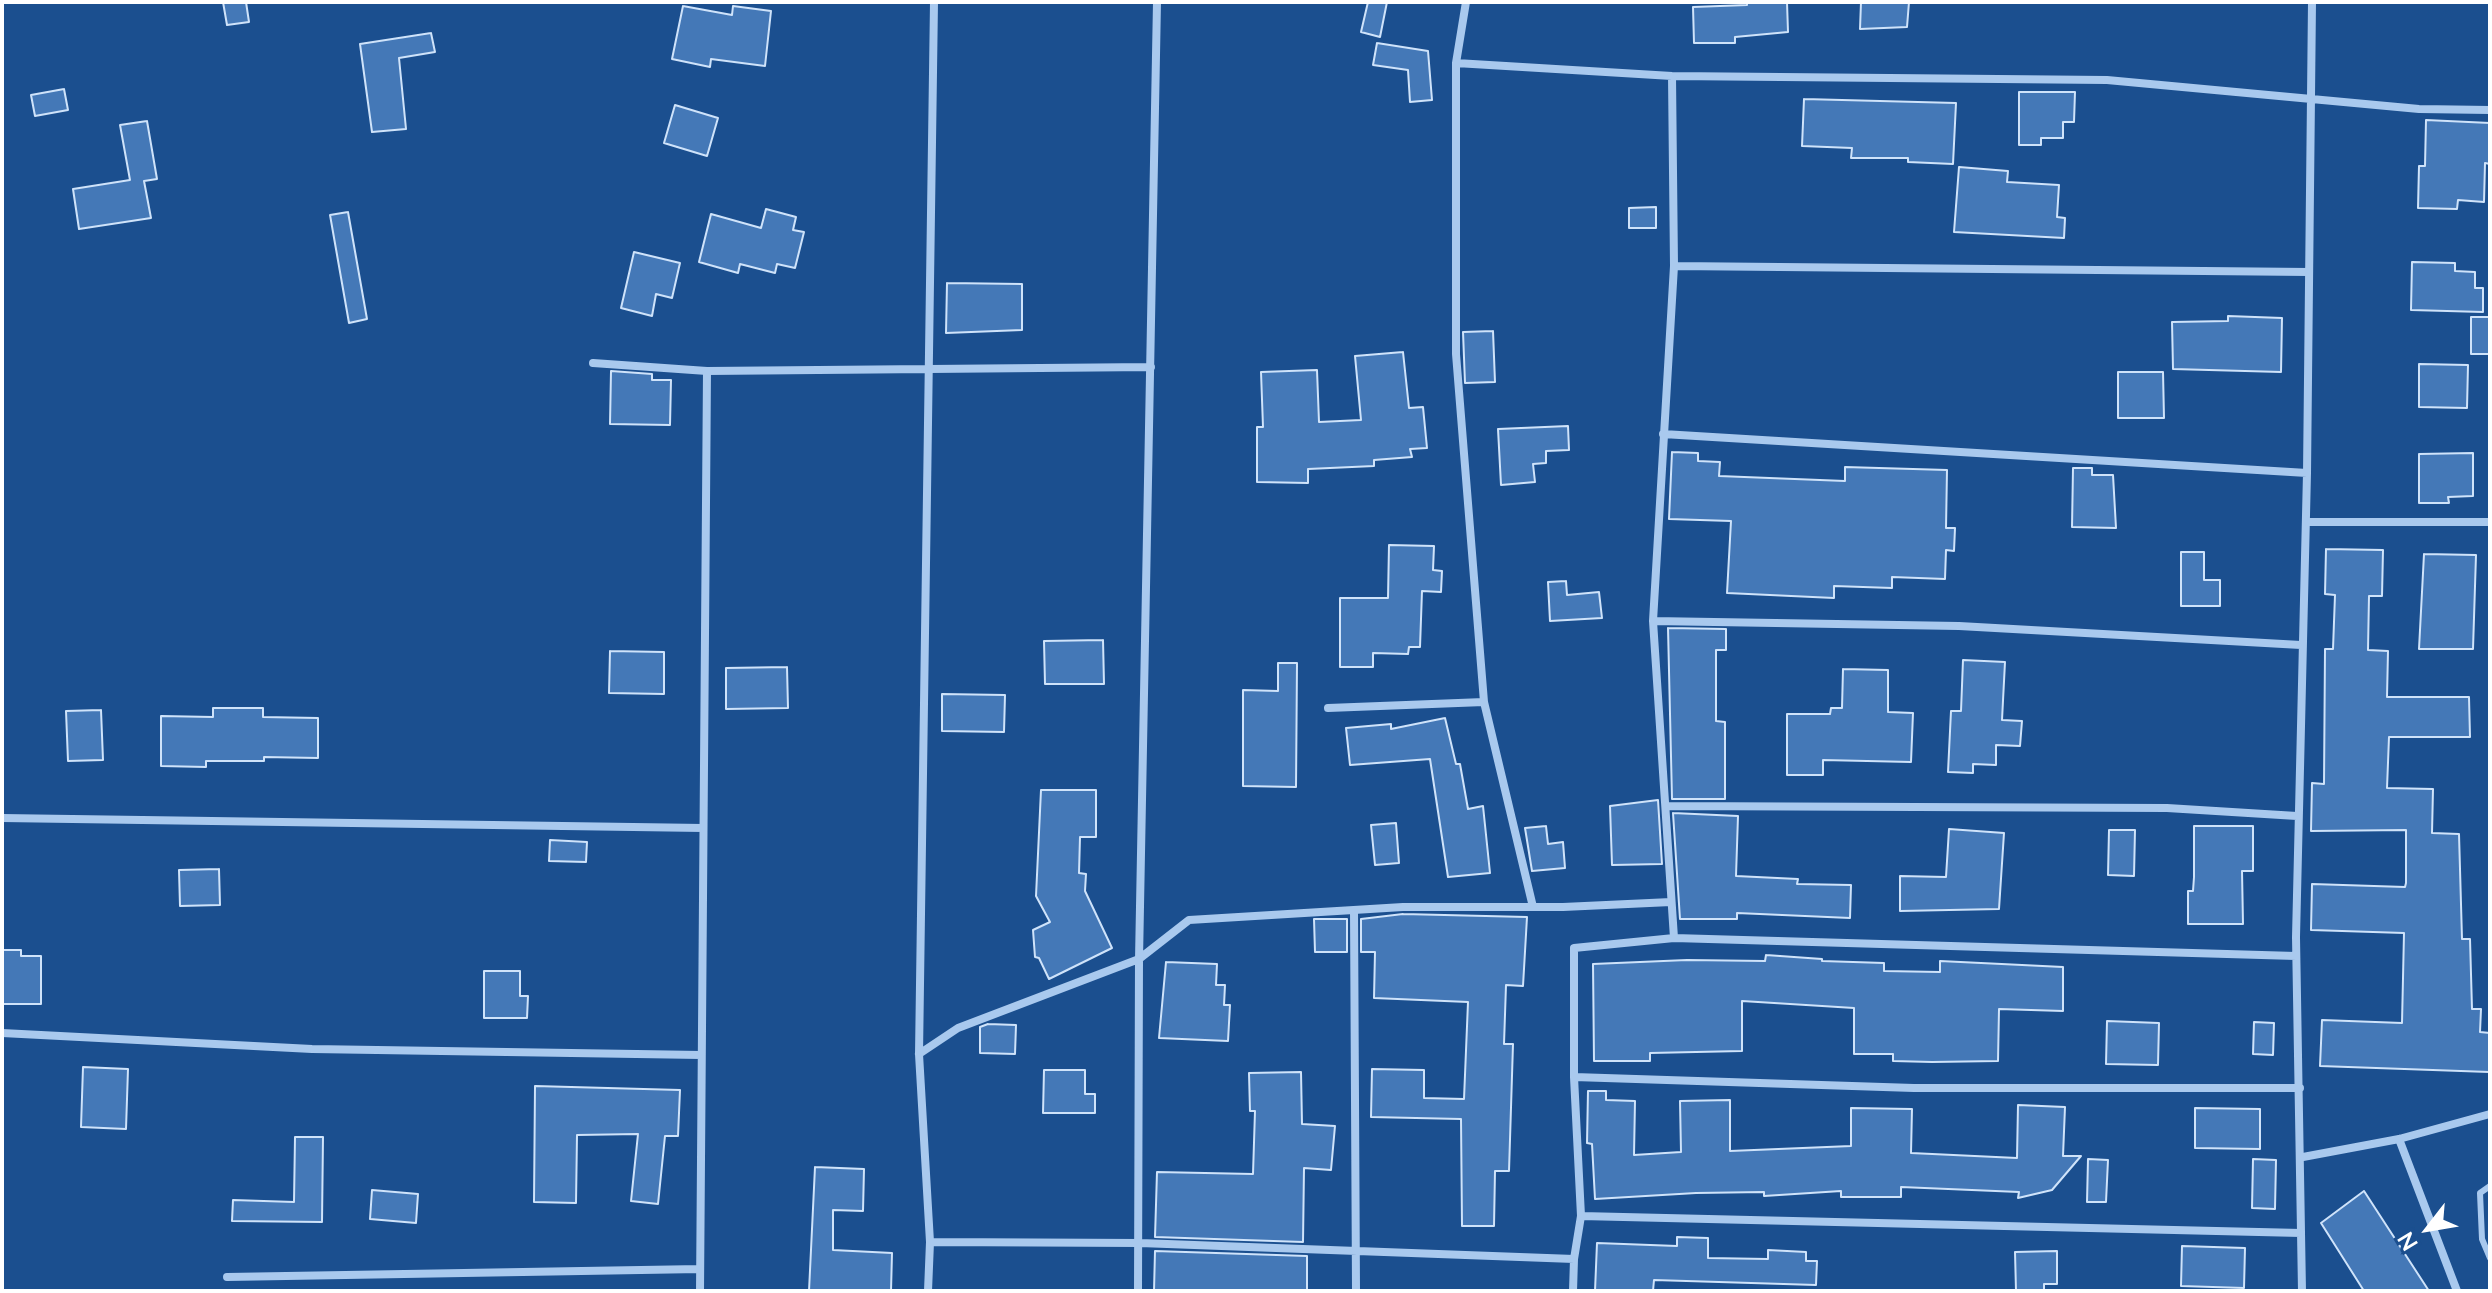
<!DOCTYPE html>
<html>
<head>
<meta charset="utf-8">
<style>
  body { margin:0 }
  #map { position:relative; width:2492px; height:1293px; overflow:hidden; background:#1b4f8f; font-family:Lato,sans-serif }
  canvas { display:block }
  .frame { position:absolute; inset:0; border:4px solid #fff; pointer-events:none }
  .north { position:absolute; left:2388px; top:1189px; width:80px; height:80px; -webkit-text-stroke:6px #1b4f8f; paint-order:stroke; rotate:239deg; font-size:22px; font-weight:700; line-height:32px; text-align:center; color:#fff }
  .north::after { content:''; display:block; margin:auto; width:28px; height:36px; background:#fff; clip-path:polygon(50% 0,100% 100%,50% 72%,0 100%) }
</style>
</head>
<body>
<div id="map">
<canvas width="2492" height="1293"></canvas>
<div class="frame"></div>
<div class="north">N</div>
</div>
<script>
const c = document.querySelector('canvas').getContext('2d');
c.lineJoin = 'round';
function fill(path, color) { c.fillStyle = color; c.fill(path, 'evenodd'); }
const toPath = rows => new Path2D(rows.map(r => 'M' + r).join(''));
function trace(path, color, width, dash) { c.strokeStyle = color; c.lineWidth = width; c.lineCap = dash ? 'butt' : 'round'; c.setLineDash(dash || []); c.stroke(path); }
const building = toPath([
  [223,2,246,2,249,22,227,25,223,2],
  [1368,2,1387,2,1380,37,1361,32,1368,2],
  [1747,2,1787,2,1788,32,1735,37,1735,43,1694,43,1693,7,1747,5,1747,2],
  [1861,2,1909,2,1907,27,1860,29,1861,2],
  [683,6,732,15,733,6,771,11,765,66,711,59,710,67,672,59,683,6],
  [431,33,435,52,399,58,406,129,372,132,360,44,431,33],
  [1377,43,1428,51,1432,100,1410,102,1408,70,1373,65,1377,43],
  [64,89,68,110,35,116,31,95,64,89],
  [2019,92,2075,92,2074,122,2063,122,2063,138,2041,138,2041,145,2019,145,2019,92],
  [1804,99,1956,103,1953,164,1908,162,1908,158,1851,158,1852,148,1802,146,1804,99],
  [675,105,718,118,707,156,664,143,675,105],
  [2426,120,2490,123,2490,164,2485,163,2484,202,2458,200,2457,209,2418,208,2419,166,2425,166,2426,120],
  [147,121,157,179,144,181,151,218,79,229,73,189,130,180,120,125,147,121],
  [1959,167,2008,171,2007,182,2059,185,2057,217,2065,218,2064,238,1954,232,1959,167],
  [1656,207,1656,228,1629,228,1629,208,1656,207],
  [766,209,796,217,793,230,804,232,795,268,777,264,775,273,740,264,738,273,699,262,711,214,761,228,766,209],
  [348,212,367,319,349,323,330,215,348,212],
  [634,252,680,263,672,298,656,294,652,316,621,308,634,252],
  [2412,262,2455,263,2455,271,2475,272,2475,288,2483,288,2483,312,2411,310,2412,262],
  [947,283,1022,284,1022,330,946,333,947,283],
  [2228,316,2282,318,2281,372,2173,369,2172,322,2228,321,2228,316],
  [2471,317,2490,317,2490,354,2471,354,2471,317],
  [1493,331,1495,382,1465,383,1463,332,1493,331],
  [1403,352,1409,408,1423,407,1427,448,1410,449,1412,457,1374,460,1374,466,1308,469,1308,483,1257,482,1257,427,1263,427,1261,372,1317,370,1319,422,1361,420,1355,356,1403,352],
  [2419,364,2468,365,2467,408,2419,407,2419,364],
  [611,371,652,374,652,380,671,380,670,425,610,424,611,371],
  [2118,372,2163,372,2164,418,2118,418,2118,372],
  [1568,426,1569,450,1546,451,1546,463,1533,464,1535,482,1501,485,1498,429,1568,426],
  [1672,452,1698,453,1698,461,1720,462,1719,476,1845,481,1845,467,1947,470,1946,528,1955,528,1954,551,1946,550,1945,579,1892,577,1892,588,1834,586,1834,598,1727,593,1731,521,1669,519,1672,452],
  [2473,453,2473,496,2448,497,2449,503,2419,503,2419,454,2473,453],
  [2073,468,2092,468,2092,475,2113,475,2116,528,2072,527,2073,468],
  [1389,545,1434,546,1433,570,1442,571,1441,592,1422,591,1420,647,1409,647,1408,654,1373,653,1373,667,1340,667,1340,598,1388,598,1389,545],
  [2326,549,2383,550,2382,596,2369,596,2368,650,2388,651,2387,697,2469,697,2470,737,2389,737,2387,788,2433,789,2432,833,2459,834,2462,939,2470,939,2472,1009,2481,1009,2480,1032,2490,1033,2489,1072,2320,1066,2322,1020,2402,1023,2404,933,2311,930,2312,884,2405,887,2406,883,2406,830,2311,831,2312,783,2324,784,2325,649,2333,649,2335,595,2325,594,2326,549],
  [2181,552,2204,552,2204,580,2220,580,2220,606,2181,606,2181,552],
  [2424,554,2476,555,2473,649,2419,649,2424,554],
  [1566,581,1567,595,1599,592,1602,618,1550,621,1548,582,1566,581],
  [1668,628,1726,629,1726,650,1716,650,1716,721,1725,722,1725,799,1672,799,1668,628],
  [1103,640,1104,684,1045,684,1044,641,1103,640],
  [610,651,664,652,664,694,609,693,610,651],
  [1963,660,2005,662,2002,720,2022,721,2020,746,1996,745,1996,765,1973,764,1973,773,1948,772,1951,711,1961,711,1963,660],
  [1278,663,1297,663,1296,787,1243,786,1243,690,1278,691,1278,663],
  [787,667,788,708,726,709,726,668,787,667],
  [1843,669,1888,670,1888,712,1913,713,1911,762,1823,760,1823,775,1787,775,1787,714,1830,714,1831,708,1842,708,1843,669],
  [942,694,1005,695,1004,732,942,731,942,694],
  [213,708,263,708,263,717,318,718,318,758,264,757,264,761,206,761,206,767,161,766,161,716,213,717,213,708],
  [101,710,103,760,68,761,66,711,101,710],
  [1445,718,1456,764,1460,764,1468,809,1483,806,1490,873,1448,877,1430,759,1350,765,1346,728,1391,724,1391,729,1445,718],
  [1041,790,1096,790,1096,837,1080,837,1079,873,1086,874,1085,891,1112,948,1049,979,1039,958,1035,957,1033,930,1050,922,1036,896,1041,790],
  [1658,800,1662,864,1612,865,1610,806,1658,800],
  [1673,813,1738,816,1736,876,1798,879,1797,884,1851,885,1850,918,1737,913,1737,919,1680,919,1673,813],
  [1396,823,1399,863,1375,865,1371,825,1396,823],
  [1546,826,1548,844,1563,842,1565,868,1532,871,1525,828,1546,826],
  [2194,826,2253,826,2253,871,2242,871,2243,924,2188,924,2188,891,2193,891,2194,877,2194,826],
  [1949,829,2004,833,1999,909,1900,911,1900,876,1946,877,1949,829],
  [2109,830,2135,830,2134,876,2108,875,2109,830],
  [550,840,587,842,586,862,549,861,550,840],
  [219,869,220,905,180,906,179,870,219,869],
  [1403,914,1527,917,1523,986,1506,985,1504,1044,1513,1044,1509,1171,1495,1171,1494,1226,1462,1226,1461,1119,1371,1117,1372,1069,1424,1070,1424,1098,1464,1099,1468,1002,1374,998,1375,952,1361,952,1361,919,1403,914],
  [1314,919,1347,919,1347,952,1315,952,1314,919],
  [2,950,21,950,21,956,41,956,41,1004,2,1004,2,950],
  [1766,955,1822,959,1822,961,1884,963,1884,971,1940,972,1940,961,2063,967,2063,1011,1999,1009,1998,1061,1932,1062,1893,1061,1893,1054,1854,1054,1854,1008,1742,1001,1742,1051,1650,1053,1650,1061,1594,1061,1593,964,1687,960,1765,961,1766,955],
  [1166,962,1217,964,1216,985,1225,985,1224,1005,1230,1005,1228,1041,1159,1038,1166,962],
  [484,971,520,971,520,996,528,996,527,1018,484,1018,484,971],
  [2107,1021,2159,1023,2158,1065,2106,1064,2107,1021],
  [2254,1022,2274,1023,2273,1055,2253,1054,2254,1022],
  [988,1024,1016,1025,1015,1054,980,1053,980,1027,988,1024],
  [83,1067,128,1069,126,1129,81,1127,83,1067],
  [1044,1070,1085,1070,1085,1094,1095,1094,1095,1113,1043,1113,1044,1070],
  [1301,1072,1302,1124,1335,1126,1331,1170,1304,1168,1303,1242,1155,1237,1157,1172,1253,1174,1255,1111,1250,1111,1249,1073,1301,1072],
  [535,1086,680,1090,678,1136,665,1136,658,1204,631,1201,638,1134,577,1135,576,1203,534,1202,535,1086],
  [1588,1091,1606,1091,1606,1100,1635,1101,1634,1155,1681,1152,1680,1101,1730,1100,1730,1151,1851,1146,1851,1108,1912,1109,1911,1153,2017,1158,2018,1105,2065,1107,2063,1156,2081,1156,2052,1190,2018,1198,2019,1192,1901,1187,1901,1197,1841,1197,1841,1191,1764,1196,1764,1192,1696,1193,1595,1199,1592,1144,1587,1143,1588,1091],
  [2195,1108,2260,1109,2260,1149,2195,1148,2195,1108],
  [295,1137,323,1137,322,1222,232,1221,233,1200,294,1202,295,1137],
  [2088,1159,2108,1160,2106,1202,2087,1202,2088,1159],
  [2253,1159,2276,1160,2275,1209,2252,1208,2253,1159],
  [815,1167,864,1169,863,1211,833,1210,833,1250,892,1253,891,1291,809,1291,815,1167],
  [372,1190,418,1194,416,1223,370,1219,372,1190],
  [2364,1191,2429,1291,2364,1291,2321,1223,2364,1191],
  [1677,1237,1708,1238,1708,1258,1768,1259,1768,1250,1806,1252,1806,1261,1817,1261,1816,1285,1654,1280,1653,1291,1595,1291,1597,1243,1677,1246,1677,1237],
  [2182,1246,2245,1248,2244,1288,2181,1286,2182,1246],
  [1155,1251,1307,1256,1307,1291,1154,1291,1155,1251],
  [2057,1251,2057,1284,2044,1284,2044,1291,2016,1291,2015,1252,2057,1251]
]);
fill(building, '#4478b7');
trace(building, '#cfe3fa', 2);
trace(toPath([
  [2490,1186,2480,1193,2482,1239,2490,1258]
]), '#a9c9ee', 6);
trace(toPath([
  [1466,2,1456,63,1456,354,1484,702,1533,907],
  [1456,63,1672,76,2107,80,2419,109,2490,110],
  [1672,76,1674,266,1653,621,1674,938],
  [1674,266,2309,272],
  [593,363,707,371,1151,367],
  [1663,434,2307,473],
  [2306,522,2490,522],
  [1653,621,1959,626,2301,645],
  [1328,708,1484,702],
  [1667,806,2167,808,2297,816],
  [2,818,703,828],
  [1354,910,1356,1291],
  [2,1033,312,1049,701,1055],
  [919,1054,958,1028,1139,959,1189,920,1403,907,1563,907,1671,902],
  [1574,1077,1914,1088,2300,1088],
  [2399,1139,2457,1291],
  [2303,1157,2399,1139,2490,1114],
  [1581,1216,2301,1233],
  [930,1242,1140,1243,1574,1259],
  [227,1277,700,1269],
  [700,1291,707,371],
  [928,1291,930,1242,919,1054,934,2],
  [1138,1291,1139,959,1157,2],
  [1573,1291,1574,1259,1581,1216,1574,1077,1574,948,1674,938,2296,956],
  [2302,1291,2296,937,2307,473,2312,2]
]), '#a9c9ee', 8);
</script>
</body>
</html>
